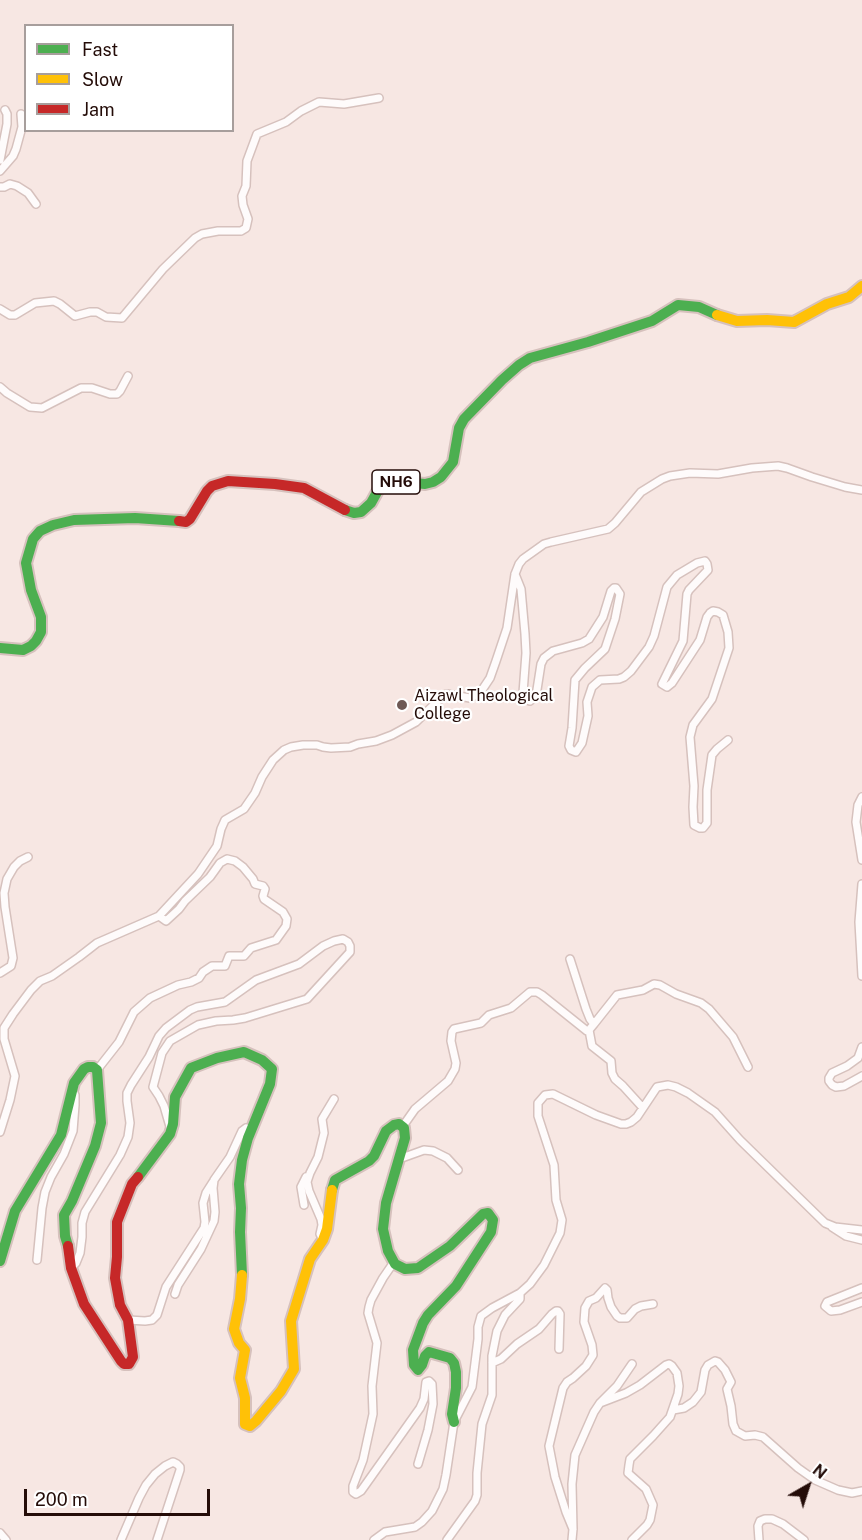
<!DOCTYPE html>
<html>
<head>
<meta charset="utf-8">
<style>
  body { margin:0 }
  #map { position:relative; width:862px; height:1540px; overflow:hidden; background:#f7e7e3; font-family:"Public Sans",sans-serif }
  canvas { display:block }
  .legend { position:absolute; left:24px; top:24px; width:210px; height:108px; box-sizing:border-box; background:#fff; border:2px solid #a79e9c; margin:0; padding:8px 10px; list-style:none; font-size:18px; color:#240c08 }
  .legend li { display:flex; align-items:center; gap:12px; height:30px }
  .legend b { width:30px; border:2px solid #a79e9c }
  .north { position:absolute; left:778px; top:1456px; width:60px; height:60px; -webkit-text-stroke:4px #fff; paint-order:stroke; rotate:39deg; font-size:16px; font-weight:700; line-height:24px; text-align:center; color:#240c08 }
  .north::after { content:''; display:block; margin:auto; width:21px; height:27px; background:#240c08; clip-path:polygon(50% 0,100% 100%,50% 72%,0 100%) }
  .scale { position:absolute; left:24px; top:1489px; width:186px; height:27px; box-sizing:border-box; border:3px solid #240c08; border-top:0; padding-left:8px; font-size:18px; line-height:21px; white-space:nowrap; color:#240c08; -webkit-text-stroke:4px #fff; paint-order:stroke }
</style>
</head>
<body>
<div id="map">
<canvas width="862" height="1540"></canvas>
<ul class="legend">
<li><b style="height:8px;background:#4caf50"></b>Fast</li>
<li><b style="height:8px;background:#ffc107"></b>Slow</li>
<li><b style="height:8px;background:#c62828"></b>Jam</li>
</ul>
<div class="north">N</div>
<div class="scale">200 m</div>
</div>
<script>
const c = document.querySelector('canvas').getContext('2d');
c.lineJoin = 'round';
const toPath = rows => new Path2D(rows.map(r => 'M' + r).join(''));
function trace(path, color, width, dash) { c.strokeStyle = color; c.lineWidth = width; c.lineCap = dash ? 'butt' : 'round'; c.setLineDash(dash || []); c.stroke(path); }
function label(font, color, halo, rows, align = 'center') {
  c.font = font + ' "Public Sans",sans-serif'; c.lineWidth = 4.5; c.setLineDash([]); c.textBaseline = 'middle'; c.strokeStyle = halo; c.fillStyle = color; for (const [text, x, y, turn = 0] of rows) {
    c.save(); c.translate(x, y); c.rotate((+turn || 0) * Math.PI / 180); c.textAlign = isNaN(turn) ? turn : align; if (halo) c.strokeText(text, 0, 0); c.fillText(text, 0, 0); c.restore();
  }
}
const street = toPath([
  [0,160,7,124,7,114,5,110],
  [0,171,13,156,16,149,22,127,21,114],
  [0,187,4,187,10,184,17,186,28,193,36,204],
  [0,309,10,315,15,315,35,303,54,301,60,304,75,316,90,312,97,312,106,317,122,318,163,269,195,238,202,234,218,231,241,231,246,228,248,219,243,205,242,196,246,186,247,161,257,134,286,122,301,111,319,102,344,104,379,98],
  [0,387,7,393,30,407,42,408,81,388,92,388,110,394,117,394,120,391,128,376],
  [515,574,521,589,525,634,526,653,523,693,525,699,530,701,536,696,541,664,544,658,553,651,582,643,589,639,603,617,611,591,614,588,616,588,620,594,615,619,605,649,585,668,575,680,572,728,569,746,571,750,576,752,582,743,588,716,587,702,592,687,600,680,619,679,624,677,631,671,649,647,654,636,667,587,677,575,697,563,705,561,707,564,708,570,689,590,687,594,683,641,662,684,667,687,672,683,700,640,707,617,710,613,713,611,718,612,723,615,728,632,729,648,712,699,693,725,690,737,694,786,693,807,694,825,700,828,703,828,707,823,707,790,712,755,717,749,728,740],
  [862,797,858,805,856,822,862,860],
  [862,884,859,922,862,976],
  [570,959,586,1009,590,1019,594,1024],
  [0,973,11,966,13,958,5,907,4,893,7,879,14,867,20,861,28,857],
  [589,1030,592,1046,611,1061,612,1073,615,1079,623,1086,643,1108],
  [862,1047,858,1058,847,1066,832,1073,829,1078,829,1081,832,1085,836,1087,844,1086,862,1076],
  [97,1070,119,1042,134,1012,150,998,178,985,191,982,199,978,203,972,212,966,225,966,229,956,244,956,251,948,276,940,286,926,287,919,283,912,264,899,263,896,265,889,263,886,255,884,253,879,243,867,235,861,227,859,220,863,210,877,185,901,179,909,166,921,159,916],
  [403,1126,415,1109,448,1081,455,1069,456,1063,451,1041,452,1032,454,1029,481,1023,489,1015,511,1008,530,992,537,992,542,995,587,1031,589,1030,594,1024,617,995,643,990,654,984,660,985,676,994,701,1003,709,1009,733,1037,748,1067],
  [0,1132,10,1100,15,1076,4,1039,4,1028,13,1014,31,990,40,981,52,976,79,957,97,943,159,916,198,874,217,846,221,829,225,820,244,809,255,793,262,777,273,760,284,750,291,747,303,745,317,745,323,747,331,748,350,747,358,744,376,741,392,735,416,722,444,695,447,694,470,698,480,693,490,678,496,661,507,628,515,574,519,564,523,559,544,544,551,542,608,529,615,523,641,492,662,479,670,476,690,473,718,474,752,468,778,466,787,468,812,477,845,487,862,490],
  [399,1159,424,1150,433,1151,447,1158,458,1170],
  [304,1205,301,1187,306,1177],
  [832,1227,846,1236,862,1240],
  [323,1240,320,1234,322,1225,321,1219,309,1191,307,1182,310,1173,318,1157,324,1133,322,1119,334,1099],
  [37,1260,42,1208,45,1192,51,1177,64,1154,73,1131,75,1105,75,1095,73,1091],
  [394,1262,383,1278,371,1300,369,1307,368,1313,377,1343,372,1386,373,1414,363,1460,353,1486,353,1492,356,1494,361,1491,420,1408,424,1399,426,1382,429,1381,432,1384,433,1404,428,1430,418,1464],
  [71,1268,76,1263,80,1253,82,1237,82,1223,85,1212,120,1155,128,1137,130,1123,127,1101,127,1093,131,1085,149,1057,159,1036,166,1028,190,1010,197,1007,225,1002,256,980,299,964,323,946,334,941,343,939,348,942,350,946,350,952,307,999,245,1018,233,1020,216,1021,198,1025,170,1041,162,1053,153,1087,159,1096,164,1106,171,1130],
  [862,1288,827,1302,825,1306,831,1311,840,1310,862,1302],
  [175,1294,178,1285,201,1249,214,1221,215,1212,213,1188,214,1180,230,1157,242,1131,246,1128,250,1133],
  [128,1320,145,1321,152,1320,157,1315,166,1287,204,1228,205,1222,203,1203,206,1193,213,1182],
  [492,1363,501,1359,517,1344,539,1329,552,1314,556,1311,558,1311,560,1314,559,1349],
  [600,1403,626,1393,640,1385,666,1365,669,1364,672,1366,677,1373,679,1386,678,1394,670,1417,653,1436,630,1459,629,1465,628,1473,646,1489,653,1505,650,1520,647,1525,632,1540],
  [673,1410,684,1408,693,1402,701,1392,705,1370,708,1365,715,1361,718,1362,725,1370,731,1382,727,1389,731,1406,733,1424,736,1431,745,1436,755,1435,763,1437,798,1468,815,1480,838,1490,852,1493,862,1491],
  [573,1529,566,1512,555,1477,549,1446,563,1388,567,1382,573,1378,586,1366,593,1355,592,1345,584,1322,585,1308,589,1301,596,1298,605,1288,607,1290,608,1298,611,1307,617,1316,620,1318,627,1318,635,1309,641,1306,653,1304],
  [0,1533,6,1540],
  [121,1540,139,1498,146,1485,155,1474,165,1466,173,1462,177,1464,180,1467,180,1470,157,1540],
  [374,1540,385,1532,415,1527,422,1522,432,1511,443,1489,446,1475,454,1422,472,1387,478,1339,478,1327,481,1316,492,1308,520,1293,530,1284,544,1265,560,1233,562,1220,556,1200,554,1165,538,1116,538,1103,545,1095,553,1094,596,1115,621,1124,626,1124,631,1122,637,1117,657,1087,668,1085,676,1087,688,1093,715,1112,740,1140,825,1223,835,1227,862,1230],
  [447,1540,475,1501,477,1495,477,1473,482,1424,492,1395,492,1356,497,1331,505,1315,520,1299,520,1293],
  [572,1540,573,1529,572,1484,575,1455,594,1412,600,1403,617,1386,632,1364],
  [759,1540,758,1526,760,1521,765,1519,772,1519,783,1524,804,1540]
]);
const fast = toPath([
  [345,510,354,513,361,512,371,503,381,485,384,483,392,481,425,484,433,482,441,477,453,462,459,428,464,419,502,380,519,365,530,358,588,342,652,321,678,305,699,307,717,315],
  [0,648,23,650,31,646,36,641,41,632,41,617,31,590,26,563,33,539,40,531,53,525,74,520,135,518,179,521],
  [138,1177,170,1134,173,1124,175,1097,191,1068,217,1058,244,1052,262,1060,272,1069,270,1084,248,1138,242,1160,239,1184,241,1208,240,1232,242,1275],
  [332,1190,335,1180,369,1161,374,1156,386,1131,394,1125,399,1124,404,1128,405,1138,386,1203,383,1229,388,1251,395,1264,405,1269,418,1268,450,1246,483,1214,488,1213,493,1220,491,1232,456,1286,428,1315,423,1323,413,1350,414,1365,418,1370,422,1365,425,1356,429,1352,450,1358,454,1363,456,1372,456,1388,452,1414,454,1422],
  [0,1261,15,1211,61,1135,74,1083,84,1069,88,1067,93,1067,97,1070,101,1123,95,1146,72,1201,64,1215,65,1236,68,1246]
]);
const slow = toPath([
  [717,315,737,321,767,320,794,322,827,304,849,297,862,286],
  [242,1275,240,1299,234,1329,239,1343,245,1350,240,1378,245,1398,245,1424,250,1426,256,1421,281,1391,294,1369,291,1321,310,1259,323,1240,327,1229,332,1190]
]);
const jam = toPath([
  [179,521,186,522,190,519,207,491,212,486,228,481,275,484,304,488,345,510],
  [68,1246,71,1268,84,1304,121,1361,124,1364,129,1364,133,1357,128,1320,120,1305,115,1278,117,1257,117,1222,132,1184,138,1177]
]);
trace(street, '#d6c1bd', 10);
trace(fast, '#d6c1bd', 14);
trace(slow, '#d6c1bd', 14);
trace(jam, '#d6c1bd', 14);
trace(street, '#fefbfb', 7);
trace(fast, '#4caf50', 10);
trace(slow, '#ffc107', 10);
trace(jam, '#c62828', 10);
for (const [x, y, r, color] of [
  [402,705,6,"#6e5955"]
]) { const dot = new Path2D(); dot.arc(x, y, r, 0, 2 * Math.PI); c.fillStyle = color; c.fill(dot); trace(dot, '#fff', 2); }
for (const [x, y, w] of [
  [396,482,48]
]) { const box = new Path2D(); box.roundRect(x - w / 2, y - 12, w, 24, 4.5); c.fillStyle = '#fff'; c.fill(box); trace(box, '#240c08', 1.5); }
label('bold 15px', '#240c08', null, [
  ["NH6",396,482]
]);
label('16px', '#240c08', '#fff', [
  ["Aizawl Theological",414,696],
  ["College",414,714]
], 'left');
</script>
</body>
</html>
